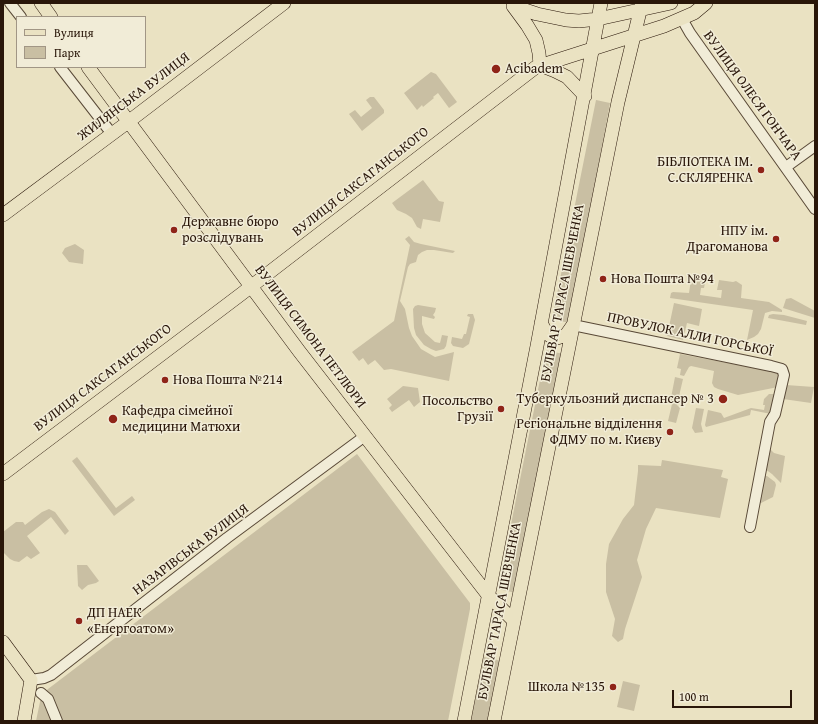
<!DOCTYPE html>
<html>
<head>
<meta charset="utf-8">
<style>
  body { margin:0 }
  #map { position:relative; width:818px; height:724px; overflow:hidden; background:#eae2c2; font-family:"Gentium Book Plus",serif }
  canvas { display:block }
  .frame { position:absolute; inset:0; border:4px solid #291609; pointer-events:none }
  .legend { position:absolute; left:16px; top:16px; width:130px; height:52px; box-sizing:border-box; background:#f1ecd7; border:1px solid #a19685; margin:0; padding:5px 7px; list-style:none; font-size:12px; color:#291609 }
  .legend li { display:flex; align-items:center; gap:8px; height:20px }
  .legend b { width:20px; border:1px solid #a19685 }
  .scale { position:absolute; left:672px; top:690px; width:120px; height:18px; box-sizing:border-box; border:2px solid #291609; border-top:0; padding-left:5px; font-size:12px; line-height:14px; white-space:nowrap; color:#291609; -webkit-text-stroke:3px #f1ecd7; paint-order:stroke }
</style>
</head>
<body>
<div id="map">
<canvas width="818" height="724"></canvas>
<div class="frame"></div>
<ul class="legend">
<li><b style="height:5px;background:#eae2c2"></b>Вулиця</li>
<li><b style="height:11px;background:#c9bfa3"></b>Парк</li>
</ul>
<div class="scale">100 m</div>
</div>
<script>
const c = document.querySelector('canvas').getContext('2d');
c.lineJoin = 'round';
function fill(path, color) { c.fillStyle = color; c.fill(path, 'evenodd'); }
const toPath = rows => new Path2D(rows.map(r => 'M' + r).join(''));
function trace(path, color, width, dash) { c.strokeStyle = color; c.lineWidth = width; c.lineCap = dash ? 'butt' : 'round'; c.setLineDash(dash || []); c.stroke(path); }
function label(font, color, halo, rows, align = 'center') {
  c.font = font + ' "Gentium Book Plus",serif'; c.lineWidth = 3; c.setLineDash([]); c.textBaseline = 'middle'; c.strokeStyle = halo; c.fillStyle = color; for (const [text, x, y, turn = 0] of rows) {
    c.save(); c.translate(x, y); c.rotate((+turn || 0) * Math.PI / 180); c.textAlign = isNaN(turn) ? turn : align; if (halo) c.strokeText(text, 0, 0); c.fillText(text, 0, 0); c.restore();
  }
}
fill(toPath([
  [431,72,436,74,457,102,449,108,438,93,433,97,434,98,423,107,422,105,417,110,404,93],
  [370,97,374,97,384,110,384,113,362,131,349,114,355,110,361,117,372,108,366,100],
  [596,100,610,103,569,323,552,319],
  [423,180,436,197,439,201,444,202,440,222,423,219,421,229,417,227,412,218,406,214,397,210,392,203],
  [409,236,414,242,421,244,455,251,453,253,434,250,427,250,422,252,418,255,416,262,410,264,408,267,400,301,405,309,409,328,412,336,421,349,435,357,454,352,449,381,391,369,384,370,375,360,368,365,363,358,359,361,352,352,394,321,410,245,405,239],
  [75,244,84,250,83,264,69,262,62,253,65,248],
  [698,276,706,277,704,288,701,288,700,295,721,298,722,290,717,290,719,280,733,282,736,281,742,285,741,298,769,302,782,310,782,312,772,311,765,313,761,329,758,334,754,337,747,340,753,310,670,298,671,293,673,292,689,293,691,279,693,277],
  [791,298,815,311,815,318,783,308,786,299],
  [674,303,702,309,699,326,687,323,683,340,667,336],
  [418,305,436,308,435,312,433,315,435,317,434,319,422,316,422,324,425,333,435,342,440,343,442,335,448,336,446,346,444,349,436,351,431,349,424,345,416,335,414,328,413,309,415,306],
  [468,314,473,314,475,320,469,344,463,348,453,346,451,343,452,337,462,339,464,334,466,334,470,317,467,316],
  [773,314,784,315,807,321,806,325,768,318,769,315],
  [546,350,563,354,516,593,498,589],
  [680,354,780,373,778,387,738,395,718,389,714,387,712,383,714,371,691,366,689,367,684,376,680,375,681,369,677,368],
  [675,377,683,379,677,405,680,408,676,423,668,421,672,404,670,403],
  [786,385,814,387,811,403,783,399],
  [403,386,418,388,420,402,414,407,409,400,392,412,389,408,392,405,387,399],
  [769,394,776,394,771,414,751,410,750,415,706,427,705,425,708,410,721,413,724,418,751,408,764,410,765,405,763,405,764,399],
  [696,408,704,409,701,424,703,432,695,433,692,428],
  [770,449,774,453,785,456,781,483,772,474,765,469],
  [357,454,470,603,470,609,448,721,36,721,41,697,48,689],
  [77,457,116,508,132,496,135,500,114,516,72,461],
  [662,460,723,470,721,477,728,479,720,518,656,508,646,529,637,560,642,577,625,629,623,639,618,642,612,636,615,619,606,592,606,564,609,544,623,519,634,505,638,471,638,465,661,466],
  [764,476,767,476,775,482,776,485,773,497,761,503,760,503],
  [49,509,55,512,69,531,65,535,51,517,27,536,40,553,31,559,27,556,19,562,14,561,10,559,3,552,3,532,16,522,23,522,25,525,42,512],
  [77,565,87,565,99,581,96,583,88,585,82,590,78,586],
  [484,657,502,661,490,721,471,721],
  [623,681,640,685,634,711,617,707]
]), '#c9bfa3');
const minor = toPath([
  [10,3,21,17],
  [682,19,690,33,815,209],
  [60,67,112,134],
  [786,167,815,146],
  [573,325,771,366,782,369,784,375,775,414,770,422,750,527],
  [31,680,44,678,51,675,227,538,365,436],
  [41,693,48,699,57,721]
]);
const major = toPath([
  [41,3,51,17],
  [513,6,537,14,566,20,579,21,598,19,671,3],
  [513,6,527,25,536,40,539,53,540,65,555,71,567,77,585,96],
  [88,67,299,351,488,595,514,621],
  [3,215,128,122,284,3],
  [541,323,546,332,550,336,557,338,566,335,573,325],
  [3,474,240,295,536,67,664,26,694,13,706,3],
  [3,642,31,680,24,721],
  [464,721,537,346,601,3],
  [494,721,618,102,642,3]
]);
trace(minor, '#594937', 12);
trace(major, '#291609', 14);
trace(minor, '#f1ecd7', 10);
trace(major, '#eae2c2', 13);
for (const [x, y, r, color] of [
  [496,69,5,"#8f2418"],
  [761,170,4,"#8f2418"],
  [174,230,4,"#8f2418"],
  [776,239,4,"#8f2418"],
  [603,279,4,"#8f2418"],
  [165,380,4,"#8f2418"],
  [723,399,5,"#8f2418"],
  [501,409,4,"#8f2418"],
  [113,419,5,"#8f2418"],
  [670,432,4,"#8f2418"],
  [79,621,4,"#8f2418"],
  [613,687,4,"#8f2418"]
]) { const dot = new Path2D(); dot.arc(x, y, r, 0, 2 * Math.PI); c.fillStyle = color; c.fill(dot); trace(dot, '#f1ecd7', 1.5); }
label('14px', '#291609', '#f1ecd7', [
  ["Acibadem",505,69],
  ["БІБЛІОТЕКА ІМ.",753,162,"right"],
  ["С.СКЛЯРЕНКА",753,178,"right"],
  ["Державне бюро",182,222],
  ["розслідувань",182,238],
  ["НПУ ім.",768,231,"right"],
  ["Драгоманова",768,247,"right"],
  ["Нова Пошта №94",611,279],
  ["Нова Пошта №214",173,380],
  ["Туберкульозний диспансер № 3",714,399,"right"],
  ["Посольство",493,401,"right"],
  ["Грузії",493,417,"right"],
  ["Кафедра сімейної",122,411],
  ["медицини Матюхи",122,427],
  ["Регіональне відділення",662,424,"right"],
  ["ФДМУ по м. Києву",662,440,"right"],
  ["ДП НАЕК",87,613],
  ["«Енергоатом»",87,629],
  ["Школа №135",605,687,"right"]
], 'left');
label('14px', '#291609', '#f1ecd7', [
  ["ВУЛИЦЯ ОЛЕСЯ ГОНЧАРА",752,96,54],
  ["ЖИЛЯНСЬКА ВУЛИЦЯ",134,97,-37],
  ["ВУЛИЦЯ САКСАГАНСЬКОГО",361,182,-38],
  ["БУЛЬВАР ТАРАСА ШЕВЧЕНКА",563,293,-79],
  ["ПРОВУЛОК АЛЛИ ГОРСЬКОЇ",690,335,12],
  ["ВУЛИЦЯ СИМОНА ПЕТЛЮРИ",310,337,53],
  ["ВУЛИЦЯ САКСАГАНСЬКОГО",103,378,-37],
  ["НАЗАРІВСЬКА ВУЛИЦЯ",191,550,-37],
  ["БУЛЬВАР ТАРАСА ШЕВЧЕНКА",500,611,-79]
]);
</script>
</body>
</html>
